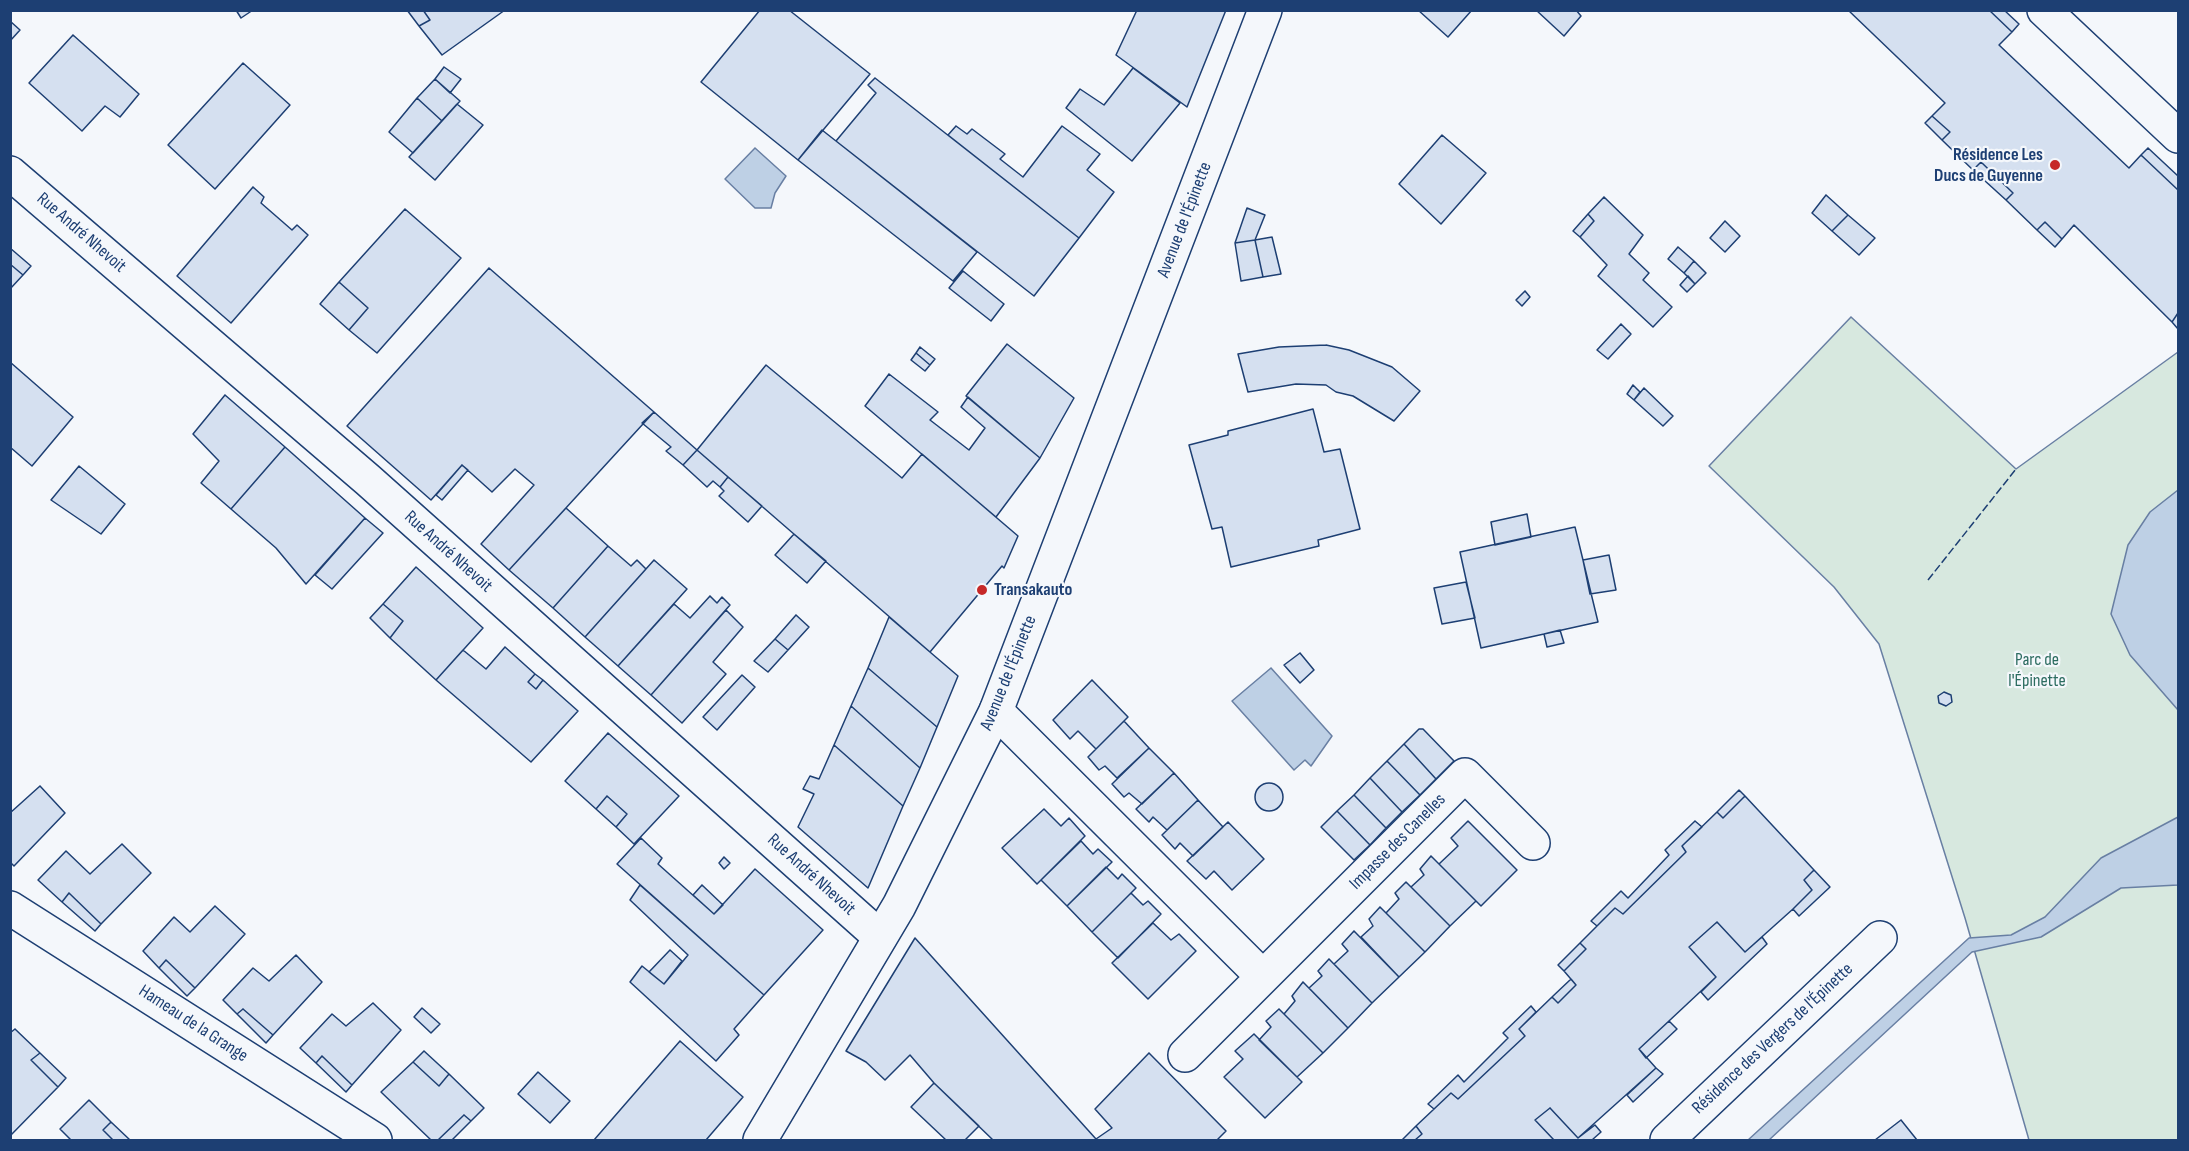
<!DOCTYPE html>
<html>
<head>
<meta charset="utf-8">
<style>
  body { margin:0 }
  #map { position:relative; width:2189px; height:1151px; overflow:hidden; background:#f4f7fb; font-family:"Sofia Sans Condensed",sans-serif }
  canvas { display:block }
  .frame { position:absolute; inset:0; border:12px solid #1d3f73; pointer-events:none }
</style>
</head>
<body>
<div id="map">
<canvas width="2189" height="1151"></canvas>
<div class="frame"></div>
</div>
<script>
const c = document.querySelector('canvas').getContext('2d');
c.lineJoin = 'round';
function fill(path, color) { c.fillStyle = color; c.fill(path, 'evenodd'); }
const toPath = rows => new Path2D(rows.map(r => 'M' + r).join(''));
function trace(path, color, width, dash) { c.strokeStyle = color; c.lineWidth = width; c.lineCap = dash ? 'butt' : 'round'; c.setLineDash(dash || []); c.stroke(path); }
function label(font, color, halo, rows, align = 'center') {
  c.font = font + ' "Sofia Sans Condensed",sans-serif'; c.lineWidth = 4.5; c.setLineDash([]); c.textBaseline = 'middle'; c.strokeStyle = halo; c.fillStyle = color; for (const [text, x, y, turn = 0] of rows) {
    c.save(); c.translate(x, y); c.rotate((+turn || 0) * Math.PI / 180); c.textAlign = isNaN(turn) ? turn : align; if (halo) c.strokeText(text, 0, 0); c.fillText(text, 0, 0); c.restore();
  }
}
const green = toPath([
  [1851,317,2016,469,2178,352,2178,1140,2029,1140,1965,918,1879,644,1834,587,1709,466,1851,317]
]);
fill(green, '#d7e8df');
trace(green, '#687fa3', 1.5);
const water = toPath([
  [755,148,786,176,775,193,771,208,755,208,725,179,755,148],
  [2178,490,2178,710,2130,655,2111,614,2128,545,2150,512,2178,490],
  [1271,668,1332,736,1311,766,1305,760,1294,770,1232,701,1271,668],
  [2178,817,2178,885,2121,888,2041,937,1972,952,1769,1140,1748,1140,1969,938,2011,935,2045,917,2101,858,2178,817]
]);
fill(water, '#bed0e5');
trace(water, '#687fa3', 1.5);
const building = toPath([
  [236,10,253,10,241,18,236,10],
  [407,10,423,10,430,20,419,26,407,10],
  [423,10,505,10,442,55,419,26,430,20,423,10],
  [760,10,789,10,870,74,798,160,701,82,760,10],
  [1137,10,1226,10,1187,107,1116,55,1137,10],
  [1418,10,1472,10,1448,37,1418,10],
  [1536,10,1576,10,1581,16,1564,36,1536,10],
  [1848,10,1989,10,2012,32,1999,45,2129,168,2141,155,2178,190,2178,313,2172,322,2074,225,2062,239,2045,222,2037,230,2006,200,2013,193,1981,162,1973,170,1942,140,1950,132,1932,116,1945,103,1848,10],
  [1989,10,2004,10,2019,24,2012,32,1989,10],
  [10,21,20,30,10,41,10,21],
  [73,35,139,94,120,117,105,106,82,131,29,83,73,35],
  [243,63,290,105,215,189,168,145,243,63],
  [444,67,461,79,450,93,435,79,444,67],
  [1133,68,1180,103,1132,161,1066,108,1080,89,1104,105,1133,68],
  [875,78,1079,238,1034,296,836,141,876,93,868,85,875,78],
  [435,79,460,101,442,121,417,98,435,79],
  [417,98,442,121,413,153,389,132,417,98],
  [457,104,483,125,435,180,409,157,457,104],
  [1932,116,1950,132,1942,140,1925,123,1932,116],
  [956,126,967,134,972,129,1005,154,1000,159,1023,177,1062,126,1100,154,1087,170,1114,192,1079,238,948,135,956,126],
  [822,130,977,252,953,281,798,160,822,130],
  [1442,135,1486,173,1441,224,1399,184,1442,135],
  [2148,148,2178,176,2178,190,2141,155,2148,148],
  [1981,162,2013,193,2006,200,1973,170,1981,162],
  [253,187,264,197,261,203,292,230,297,225,308,235,231,323,177,276,253,187],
  [1826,195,1848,215,1832,231,1812,213,1826,195],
  [1604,197,1643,235,1629,254,1649,273,1643,280,1672,307,1653,327,1598,276,1607,265,1580,237,1594,221,1588,214,1604,197],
  [1247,208,1265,215,1255,240,1235,243,1247,208],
  [405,209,461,258,377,353,349,330,368,308,339,282,405,209],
  [1588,214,1594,221,1580,237,1573,231,1588,214],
  [1848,215,1875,238,1859,255,1832,231,1848,215],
  [1725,221,1740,236,1725,252,1710,238,1725,221],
  [2045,222,2062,239,2055,247,2037,230,2045,222],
  [1272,237,1281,274,1263,277,1255,240,1272,237],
  [1255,240,1263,277,1241,281,1235,243,1255,240],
  [1678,247,1694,261,1684,273,1668,259,1678,247],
  [10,248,31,266,23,275,10,264,10,248],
  [1694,261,1706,273,1695,284,1684,273,1694,261],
  [10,264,23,275,10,289,10,264],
  [489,268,654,412,509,570,481,544,534,485,515,469,492,492,462,465,431,500,347,426,489,268],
  [963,271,1004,304,991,321,949,288,963,271],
  [1688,276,1695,284,1687,292,1680,285,1688,276],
  [339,282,368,308,349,330,320,304,339,282],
  [1525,291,1530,297,1522,306,1516,300,1525,291],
  [2178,313,2178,329,2172,322,2178,313],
  [1621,324,1631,334,1608,359,1597,350,1621,324],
  [1007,344,1074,398,1040,458,966,396,1007,344],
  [1326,345,1349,350,1392,367,1420,391,1394,421,1353,396,1336,392,1326,385,1296,384,1248,392,1238,354,1279,347,1326,345],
  [920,347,935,359,930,365,916,353,920,347],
  [916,353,930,365,925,371,911,360,916,353],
  [10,362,73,417,32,466,10,447,10,362],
  [766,365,902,478,922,454,1018,536,1004,568,1002,566,930,652,697,450,766,365],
  [889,374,938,412,930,420,969,450,985,428,961,407,968,397,1040,458,996,517,865,406,889,374],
  [1633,385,1640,392,1634,400,1627,394,1633,385],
  [1644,388,1673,416,1663,426,1634,400,1644,388],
  [225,395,285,447,231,509,201,483,219,461,193,434,225,395],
  [1313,409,1324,452,1340,449,1360,529,1318,540,1319,546,1231,567,1222,527,1212,529,1189,445,1228,435,1228,431,1313,409],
  [654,412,697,450,683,465,666,451,671,447,642,423,654,412],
  [285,447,365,518,306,584,276,548,231,509,285,447],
  [697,450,728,477,720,487,713,481,707,487,683,465,697,450],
  [462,465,468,470,442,500,436,495,462,465],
  [79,466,125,504,101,534,51,500,79,466],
  [728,477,762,506,748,522,719,496,724,491,720,487,728,477],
  [566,508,608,546,553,608,509,570,566,508],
  [1527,514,1531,537,1495,545,1491,522,1527,514],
  [365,518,383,533,332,589,315,575,365,518],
  [1575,527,1598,622,1481,648,1460,552,1575,527],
  [794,534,826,561,807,583,775,555,794,534],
  [608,546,631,566,637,560,646,569,585,637,553,608,608,546],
  [1609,555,1616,590,1590,594,1583,560,1609,555],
  [654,560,687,589,618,666,585,637,654,560],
  [416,567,483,628,436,680,390,638,403,621,383,604,416,567],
  [1466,582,1475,618,1442,624,1434,588,1466,582],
  [710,596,717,603,722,597,730,605,651,695,618,666,674,604,690,618,710,596],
  [383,604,403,621,390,638,370,618,383,604],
  [726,610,743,627,713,662,726,674,682,723,651,695,726,610],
  [796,615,809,627,788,650,775,639,796,615],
  [889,617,958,676,937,727,868,668,889,617],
  [1560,630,1564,643,1547,647,1544,634,1560,630],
  [775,639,788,650,768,672,754,661,775,639],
  [505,647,535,674,528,682,536,689,543,680,578,711,531,762,436,680,463,650,486,669,505,647],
  [1300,653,1314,670,1300,683,1284,665,1300,653],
  [868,668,937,727,920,768,851,706,868,668],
  [535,674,543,680,536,689,528,682,535,674],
  [742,675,755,687,717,730,703,717,742,675],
  [1092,680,1128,717,1096,749,1078,731,1070,739,1053,720,1092,680],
  [1944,692,1951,695,1952,702,1946,706,1939,703,1938,696,1944,692],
  [851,706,920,768,903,806,834,745,851,706],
  [1124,721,1149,748,1117,778,1105,766,1099,770,1088,757,1124,721],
  [1419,729,1423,729,1454,761,1436,779,1404,744,1419,729],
  [608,733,679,796,634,844,616,827,627,814,607,796,596,809,565,781,608,733],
  [1404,744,1436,779,1420,795,1387,761,1404,744],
  [834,745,903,806,868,888,798,827,814,794,803,789,810,776,819,779,834,745],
  [1149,748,1174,773,1142,804,1129,793,1124,797,1112,784,1149,748],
  [1387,761,1420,795,1402,812,1370,778,1387,761],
  [1174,773,1198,800,1167,830,1153,817,1149,822,1136,809,1174,773],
  [1370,778,1402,812,1386,828,1354,795,1370,778],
  '1255 797a14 14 0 1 1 28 0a14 14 0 1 1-28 0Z',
  [40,786,65,813,14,866,10,862,10,813,40,786],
  [1739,790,1745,796,1723,818,1717,812,1739,790],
  [1354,795,1386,828,1370,845,1337,811,1354,795],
  [607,796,627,814,616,827,596,809,607,796],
  [1745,796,1814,870,1804,880,1812,890,1793,909,1745,952,1717,922,1689,947,1716,977,1639,1049,1656,1068,1578,1138,1550,1108,1535,1120,1554,1140,1415,1140,1422,1134,1416,1126,1451,1093,1458,1099,1525,1036,1519,1029,1552,997,1558,1003,1576,985,1564,971,1586,949,1580,943,1615,908,1623,914,1686,852,1682,846,1717,812,1723,818,1745,796],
  [1198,800,1223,827,1193,856,1180,843,1175,849,1162,835,1198,800],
  [1044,809,1061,826,1069,818,1085,836,1037,884,1002,848,1044,809],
  [1337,811,1370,845,1354,860,1321,827,1337,811],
  [1468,821,1517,870,1481,906,1439,864,1458,846,1451,838,1468,821],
  [1695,821,1702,827,1682,846,1686,852,1623,914,1615,908,1597,926,1591,921,1621,891,1628,898,1669,855,1665,850,1695,821],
  [1228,822,1264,859,1232,890,1214,871,1206,879,1187,861,1228,822],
  [641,838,662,858,658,864,714,914,755,869,823,930,764,995,617,864,641,838],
  [1081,841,1093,854,1098,849,1112,862,1067,906,1041,880,1081,841],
  [122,844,151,873,101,924,69,893,62,902,38,880,66,851,90,874,122,844],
  [1431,856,1476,901,1450,926,1411,887,1424,875,1420,869,1431,856],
  [724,857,730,863,724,869,719,863,724,857],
  [1106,867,1118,879,1122,874,1136,888,1092,932,1067,906,1106,867],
  [1814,870,1830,887,1799,916,1793,909,1812,890,1804,880,1814,870],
  [1406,882,1450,926,1425,952,1386,913,1399,899,1395,893,1406,882],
  [640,885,764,995,734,1029,739,1035,716,1061,630,982,642,966,664,984,688,955,630,900,640,885],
  [702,885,723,905,714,914,693,895,702,885],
  [69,893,101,924,95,931,62,902,69,893],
  [1131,893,1143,905,1148,901,1161,914,1118,958,1092,932,1131,893],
  [215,906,245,934,195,988,166,960,159,968,143,951,174,917,190,932,215,906],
  [1380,907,1425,952,1399,977,1361,937,1373,926,1369,919,1380,907],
  [1717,922,1745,952,1762,937,1767,944,1708,1000,1701,992,1716,977,1689,947,1717,922],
  [1153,923,1171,940,1179,934,1196,951,1148,999,1112,963,1153,923],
  [1354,931,1399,977,1372,1003,1334,964,1348,951,1342,944,1354,931],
  [915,938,1096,1139,1097,1140,993,1140,934,1083,910,1055,885,1080,866,1062,846,1051,915,938],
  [1580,943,1586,949,1564,971,1558,965,1580,943],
  [670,950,682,961,664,984,649,972,670,950],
  [296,955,322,982,273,1035,243,1009,237,1014,223,1000,253,968,269,981,296,955],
  [1329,959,1372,1003,1348,1028,1309,988,1322,976,1318,971,1329,959],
  [166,960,195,988,187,996,159,968,166,960],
  [1571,979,1576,985,1558,1003,1552,997,1571,979],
  [1303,982,1348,1028,1323,1053,1284,1014,1295,1001,1292,996,1303,982],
  [373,1003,401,1030,352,1085,322,1056,316,1063,300,1048,332,1014,346,1026,373,1003],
  [1531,1006,1536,1012,1519,1029,1525,1036,1458,1099,1451,1093,1434,1109,1428,1104,1458,1075,1464,1082,1508,1038,1503,1033,1531,1006],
  [422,1008,440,1024,431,1033,414,1017,422,1008],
  [243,1009,273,1035,266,1043,237,1014,243,1009],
  [1279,1009,1323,1053,1297,1077,1259,1040,1271,1027,1266,1021,1279,1009],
  [1669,1021,1677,1029,1646,1058,1639,1049,1669,1021],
  [15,1029,40,1053,31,1060,58,1087,10,1136,10,1033,15,1029],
  [1254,1034,1302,1082,1265,1118,1224,1077,1243,1059,1235,1051,1254,1034],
  [680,1041,743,1097,706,1140,594,1140,680,1041],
  [424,1051,449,1074,439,1086,413,1062,424,1051],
  [40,1053,66,1078,58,1087,31,1060,40,1053],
  [1149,1053,1226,1131,1217,1140,1097,1140,1096,1139,1112,1128,1095,1109,1149,1053],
  [322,1056,352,1085,346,1092,316,1063,322,1056],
  [413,1062,439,1086,449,1074,484,1108,471,1121,464,1115,438,1140,431,1140,381,1092,413,1062],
  [1656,1068,1663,1074,1633,1102,1627,1095,1656,1068],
  [538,1072,570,1101,550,1123,518,1094,538,1072],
  [934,1083,979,1126,965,1140,946,1140,911,1107,934,1083],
  [89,1100,111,1122,103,1130,113,1140,71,1140,60,1129,89,1100],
  [1550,1108,1578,1138,1595,1125,1601,1132,1592,1140,1554,1140,1535,1120,1550,1108],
  [464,1115,471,1121,452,1140,438,1140,464,1115],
  [1901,1120,1917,1140,1875,1140,1901,1120],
  [111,1122,130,1140,113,1140,103,1130,111,1122],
  [1416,1126,1422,1134,1415,1140,1402,1140,1416,1126]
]);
fill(building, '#d5e0f0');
trace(building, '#1d3f73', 1.5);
const minor = toPath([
  [2044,10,2178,136],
  [10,173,368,480,880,937],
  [996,711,1263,977,1185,1055],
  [10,908,375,1140],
  [1263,977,1465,775,1533,843],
  [1667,1140,1880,938]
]);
const tertiary = toPath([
  [760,1140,899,906,996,711,1265,10]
]);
trace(minor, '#1d3f73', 36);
trace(tertiary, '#1d3f73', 36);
trace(minor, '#f4f7fb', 33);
trace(tertiary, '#f4f7fb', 33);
trace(toPath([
  [1928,580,2016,469]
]), '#1d3f73', 1.5, [8, 3]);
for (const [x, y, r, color] of [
  [2055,165,6,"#c62828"],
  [982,590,6,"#c62828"]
]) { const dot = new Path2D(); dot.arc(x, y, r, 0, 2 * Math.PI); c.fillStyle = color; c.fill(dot); trace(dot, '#f4f7fb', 2); }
label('bold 18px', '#1d3f73', '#f4f7fb', [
  ["Résidence Les",2043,155],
  ["Ducs de Guyenne",2043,176],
  ["Transakauto",994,590,"left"]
], 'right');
label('18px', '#1d3f73', '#f4f7fb', [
  ["Avenue de l'Épinette",1185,220,-69],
  ["Rue André Nhevoit",81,233,41],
  ["Rue André Nhevoit",448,552,42],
  ["Avenue de l'Épinette",1009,673,-68],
  ["Impasse des Canelles",1398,842,-45],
  ["Rue André Nhevoit",811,875,42],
  ["Hameau de la Grange",193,1024,33],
  ["Résidence des Vergers de l'Épinette",1773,1039,-43]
]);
label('18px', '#2c6c60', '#f4f7fb', [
  ["Parc de",2037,660],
  ["l'Épinette",2037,681]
]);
</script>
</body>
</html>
